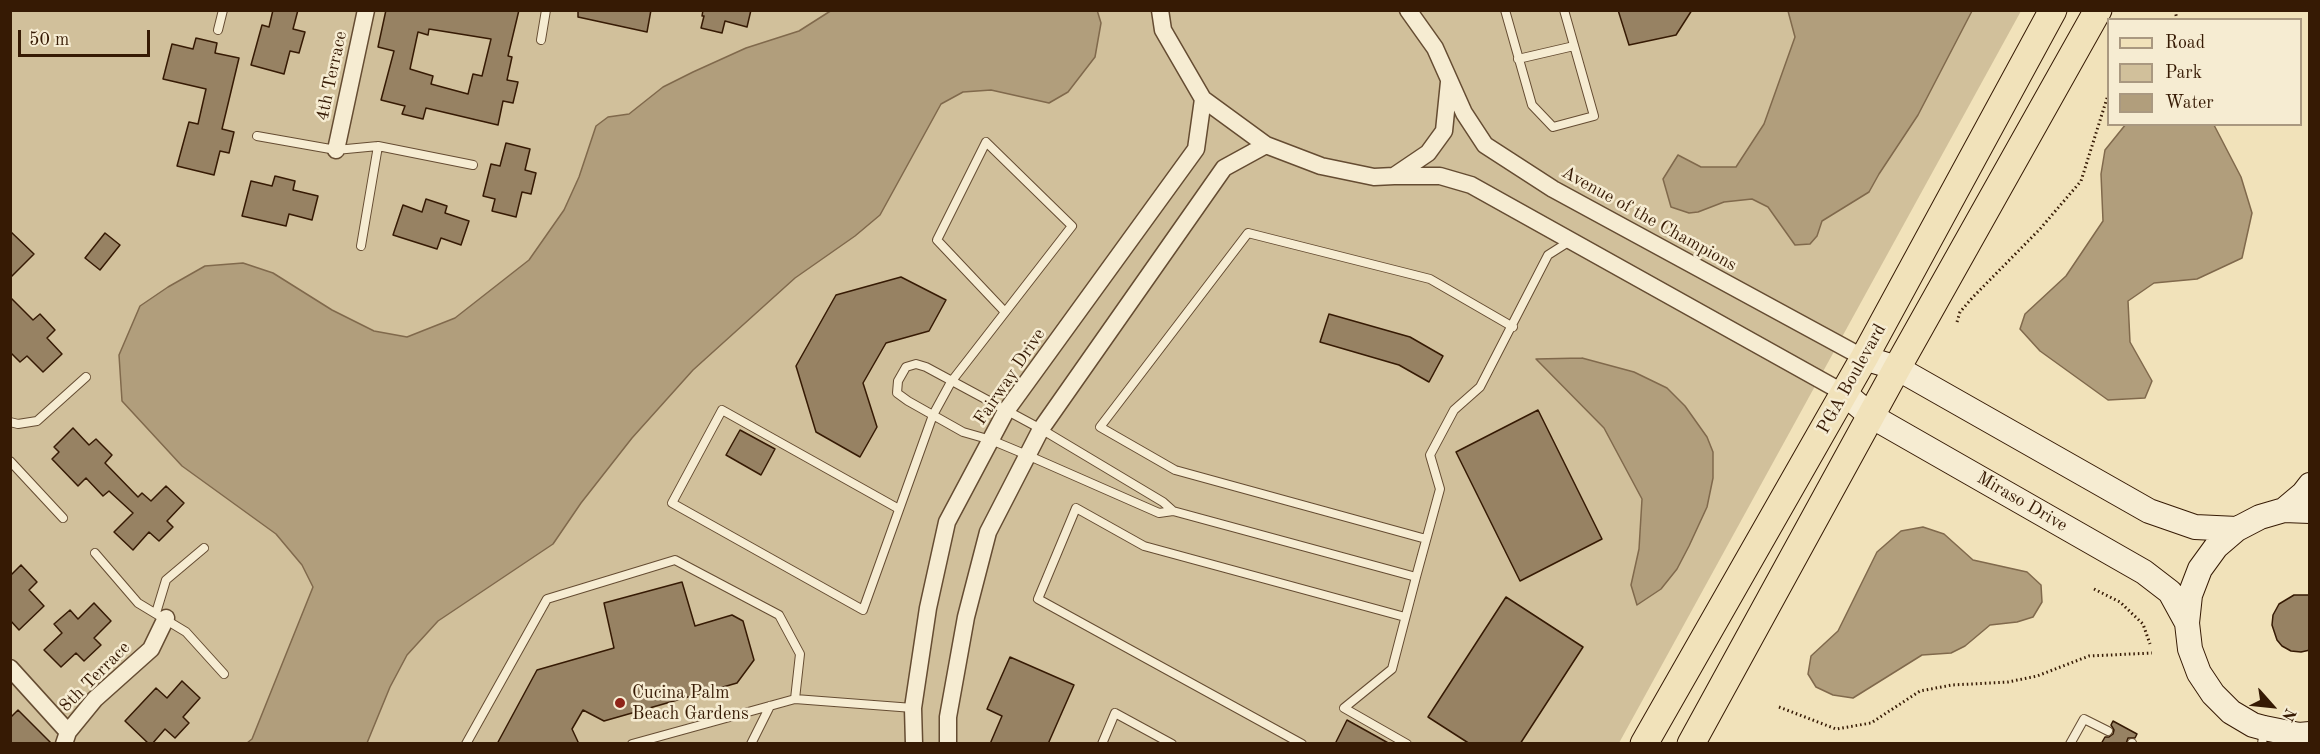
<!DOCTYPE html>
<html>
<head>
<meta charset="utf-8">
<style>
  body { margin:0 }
  #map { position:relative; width:2320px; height:754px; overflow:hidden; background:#f1e2ba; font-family:"Old Standard TT",serif }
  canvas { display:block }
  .frame { position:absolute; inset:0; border:12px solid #361a04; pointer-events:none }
  .legend { position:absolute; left:2107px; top:18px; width:195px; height:108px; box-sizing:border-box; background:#f6ecd2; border:2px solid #a99880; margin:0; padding:8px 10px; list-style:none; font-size:18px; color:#361a04 }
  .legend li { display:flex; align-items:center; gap:12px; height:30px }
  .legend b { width:30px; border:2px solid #a99880 }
  .north { position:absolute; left:2242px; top:676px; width:60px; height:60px; -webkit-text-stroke:4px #f6ecd2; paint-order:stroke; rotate:117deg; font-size:16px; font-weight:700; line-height:24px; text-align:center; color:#361a04 }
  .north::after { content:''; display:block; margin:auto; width:21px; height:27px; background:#361a04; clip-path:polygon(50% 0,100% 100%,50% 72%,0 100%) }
  .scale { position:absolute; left:18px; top:30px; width:132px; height:27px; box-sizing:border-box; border:3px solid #361a04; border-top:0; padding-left:8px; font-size:18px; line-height:21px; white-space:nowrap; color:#361a04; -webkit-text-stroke:4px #f6ecd2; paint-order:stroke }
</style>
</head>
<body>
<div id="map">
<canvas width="2320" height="754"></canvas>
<div class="frame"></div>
<ul class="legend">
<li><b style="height:8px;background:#f1e2ba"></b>Road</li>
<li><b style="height:16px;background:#d1c09b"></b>Park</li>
<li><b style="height:16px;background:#b19e7c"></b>Water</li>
</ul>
<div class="north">N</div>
<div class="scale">50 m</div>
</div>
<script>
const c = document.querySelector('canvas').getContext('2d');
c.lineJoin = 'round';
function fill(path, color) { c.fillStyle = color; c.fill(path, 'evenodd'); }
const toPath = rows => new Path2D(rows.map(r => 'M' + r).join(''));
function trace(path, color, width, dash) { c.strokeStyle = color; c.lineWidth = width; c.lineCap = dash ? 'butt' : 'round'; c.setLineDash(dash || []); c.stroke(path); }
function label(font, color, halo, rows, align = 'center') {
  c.font = font + ' "Old Standard TT",serif'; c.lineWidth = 5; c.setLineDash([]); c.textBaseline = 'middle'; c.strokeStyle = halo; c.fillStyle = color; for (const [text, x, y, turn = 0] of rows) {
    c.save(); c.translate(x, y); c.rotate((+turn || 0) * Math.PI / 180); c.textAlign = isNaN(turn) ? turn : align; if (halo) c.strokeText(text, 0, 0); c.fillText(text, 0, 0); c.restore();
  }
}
fill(toPath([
  [11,11,2021,11,1619,743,11,743]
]), '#d1c09b');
const water = toPath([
  [832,10,1097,10,1101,23,1095,57,1068,92,1049,103,991,90,963,92,941,104,880,215,855,236,795,278,693,370,632,438,581,503,553,544,438,621,407,655,390,687,367,743,247,743,252,739,313,587,302,565,276,534,182,466,122,401,119,355,140,306,168,287,205,266,243,263,273,273,332,310,374,331,407,337,455,318,529,260,564,210,579,177,596,126,608,117,629,114,663,87,693,72,746,48,799,31,832,10],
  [1788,11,1972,11,1918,115,1879,174,1869,192,1822,221,1817,236,1810,244,1795,245,1768,207,1752,199,1724,202,1698,212,1689,213,1671,207,1663,179,1678,155,1701,167,1736,167,1764,124,1795,37,1788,11],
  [2126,124,2214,125,2241,177,2252,213,2242,258,2197,279,2154,283,2128,301,2130,342,2152,381,2145,398,2108,400,2040,351,2020,329,2025,314,2066,276,2103,221,2101,174,2105,150,2126,124],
  [1582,358,1634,372,1667,388,1685,406,1707,437,1713,452,1713,478,1707,507,1689,546,1677,569,1661,589,1637,605,1631,585,1639,549,1642,499,1604,428,1536,359,1582,358],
  [1923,527,1944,534,1973,560,2027,572,2041,585,2042,602,2033,617,2017,622,1990,625,1965,646,1951,653,1922,655,1853,698,1833,695,1816,687,1808,674,1811,656,1838,631,1877,552,1901,531,1923,527]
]);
fill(water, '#b19e7c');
trace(water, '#80694c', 1.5);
const building = toPath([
  [273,10,298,10,293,29,305,32,299,53,290,51,284,74,251,65,262,25,269,27,273,10],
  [386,10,519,10,508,56,512,57,507,80,518,82,513,103,503,101,498,125,426,108,423,119,402,114,405,106,381,100,394,51,378,47,386,10],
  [429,29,491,39,482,76,473,74,468,94,431,84,433,76,410,69,418,32,428,35,429,29],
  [578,10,651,10,647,32,578,17,578,10],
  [703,10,751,10,747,27,725,21,722,33,701,28,704,16,702,16,703,10],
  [1618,10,1692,10,1676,35,1629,45,1618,10],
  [196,38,217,43,215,53,239,58,222,129,234,132,229,153,220,151,214,175,177,166,189,122,198,124,206,89,163,79,172,44,193,49,196,38],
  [506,143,530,149,525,170,536,173,531,194,522,192,516,217,492,211,495,199,483,196,491,164,500,166,506,143],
  [275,176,295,181,293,190,318,196,312,220,289,214,286,226,242,216,251,181,272,186,275,176],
  [426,199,447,206,445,213,469,221,461,245,441,238,437,249,393,235,403,205,422,212,426,199],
  [10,231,34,254,10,278,10,231],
  [105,233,120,245,100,270,85,258,105,233],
  [901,277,946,300,929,331,886,343,863,383,877,427,860,457,816,432,796,366,836,295,901,277],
  [10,297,33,320,40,314,55,330,47,338,62,354,43,372,27,356,20,362,10,352,10,297],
  [1329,314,1410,337,1443,356,1429,382,1399,365,1320,342,1329,314],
  [1538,410,1602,539,1520,581,1456,452,1538,410],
  [73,428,89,445,96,439,112,455,105,463,138,497,142,493,151,501,166,486,184,503,167,521,173,527,159,541,149,532,133,550,114,532,133,513,109,491,103,496,86,478,78,486,52,459,59,452,54,447,73,428],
  [740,430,775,449,761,475,726,455,740,430],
  [21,565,37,582,29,590,44,606,19,630,10,620,10,576,21,565],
  [682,582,695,626,732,615,743,621,754,660,737,683,604,721,583,710,572,729,579,744,497,744,537,670,614,648,604,603,682,582],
  [2294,595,2310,595,2310,650,2301,652,2291,651,2282,646,2277,640,2272,625,2273,615,2279,604,2294,595],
  [1506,597,1583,647,1520,744,1470,744,1428,717,1506,597],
  [94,603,111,621,94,638,101,645,84,661,76,653,61,667,44,650,62,633,54,624,70,610,78,619,94,603],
  [1010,657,1074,685,1048,744,990,744,1002,716,987,709,1010,657],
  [182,681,200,698,183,717,189,723,175,738,165,729,152,744,149,744,125,721,156,688,167,698,182,681],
  [18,710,52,744,10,744,10,718,18,710],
  [1347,720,1390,744,1335,744,1347,720],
  [2113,721,2137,734,2135,738,2128,738,2126,744,2101,744,2105,737,2109,737,2113,734,2114,730,2111,725,2113,721]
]);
fill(building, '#978263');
trace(building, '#361a04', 1.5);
const lane = toPath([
  [1505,10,1532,105,1553,127,1594,116,1564,10],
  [218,30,223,10],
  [541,40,546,10],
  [1518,59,1574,46],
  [257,136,336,150,378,146,473,165],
  [361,246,378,146],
  [10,422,18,424,37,421,86,377],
  [10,461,63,518],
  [899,509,722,410,672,503,863,610,881,560,933,415,951,382,1072,226,986,142,937,240,1005,312],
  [1173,511,1163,502,1041,429,926,367,916,364,906,367,898,381,897,393,908,401,963,432,991,440,1027,455,1159,513,1173,511,1416,577,1440,489,1430,455,1454,410,1480,387,1548,255,1570,241],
  [1426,539,1175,470,1100,427,1248,233,1430,279,1513,327],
  [95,553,138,603,186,632,224,674],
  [156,613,166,580,204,548],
  [2132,743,2132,744],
  [466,744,547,599,675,560,779,615,800,654,795,699,913,708],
  [632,744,795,699],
  [751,744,770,706],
  [1102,744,1115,713,1172,744],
  [1302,744,1038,599,1076,508,1144,546,1405,617],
  [1407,744,1344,708,1392,669,1416,577],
  [2070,744,2084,719,2108,731],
  [2262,744,2264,729]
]);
const street = toPath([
  [1160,10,1163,30,1203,99,1266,145,1321,166,1374,177,1394,176,1428,153,1444,131,1449,82],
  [1408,10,1435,48,1464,113,1485,145,1553,189,1864,358],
  [336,150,366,10],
  [1394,176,1440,176,1471,185,1844,393],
  [10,668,68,732],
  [64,744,68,732,95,699,151,649,166,618],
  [914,744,913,708,928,608,947,522,1006,411,1196,149,1203,99],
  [948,744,948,717,966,617,988,532,1041,429,1224,168,1266,145]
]);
const secondary = toPath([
  [1864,358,1897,368,2149,511,2195,527,2237,529],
  [1844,393,1871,416,2144,572,2170,592,2187,623],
  [2284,510,2303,494,2310,485],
  [2310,511,2284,510,2260,517,2237,529,2216,547,2200,569,2190,595,2187,623,2190,649,2199,673,2213,694,2231,712,2253,725,2264,728,2299,735,2310,734]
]);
const primary = toPath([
  [1644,744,1864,358,2053,10],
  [1691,744,1897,368,2098,10]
]);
trace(lane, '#654c32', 10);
trace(street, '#654c32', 19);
trace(secondary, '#361a04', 26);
trace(primary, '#361a04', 29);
trace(toPath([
  [2175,10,2177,20],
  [1957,322,1960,312,1973,297,2040,229,2081,181,2108,95],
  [2094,589,2120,602,2143,624,2150,644],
  [1779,707,1836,729,1871,723,1920,691,1952,685,2008,682,2037,676,2089,656,2152,653]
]), '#361a04', 3, [1.5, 3]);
trace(lane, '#f6ecd2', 8);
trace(street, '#f6ecd2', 16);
trace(secondary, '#f6ecd2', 24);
trace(primary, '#f1e2ba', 27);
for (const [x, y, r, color] of [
  [620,703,6,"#8f2418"]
]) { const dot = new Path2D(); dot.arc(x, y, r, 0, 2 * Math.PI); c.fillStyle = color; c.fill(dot); trace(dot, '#f6ecd2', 2); }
label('18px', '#361a04', '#f6ecd2', [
  ["4th Terrace",332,76,-78],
  ["Avenue of the Champions",1649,219,29],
  ["Fairway Drive",1010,377,-56],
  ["PGA Boulevard",1852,379,-61],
  ["Miraso Drive",2022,502,30],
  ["8th Terrace",95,677,-45]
]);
label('18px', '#361a04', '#f6ecd2', [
  ["Cucina Palm",632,693],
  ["Beach Gardens",632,714]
], 'left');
</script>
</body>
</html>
